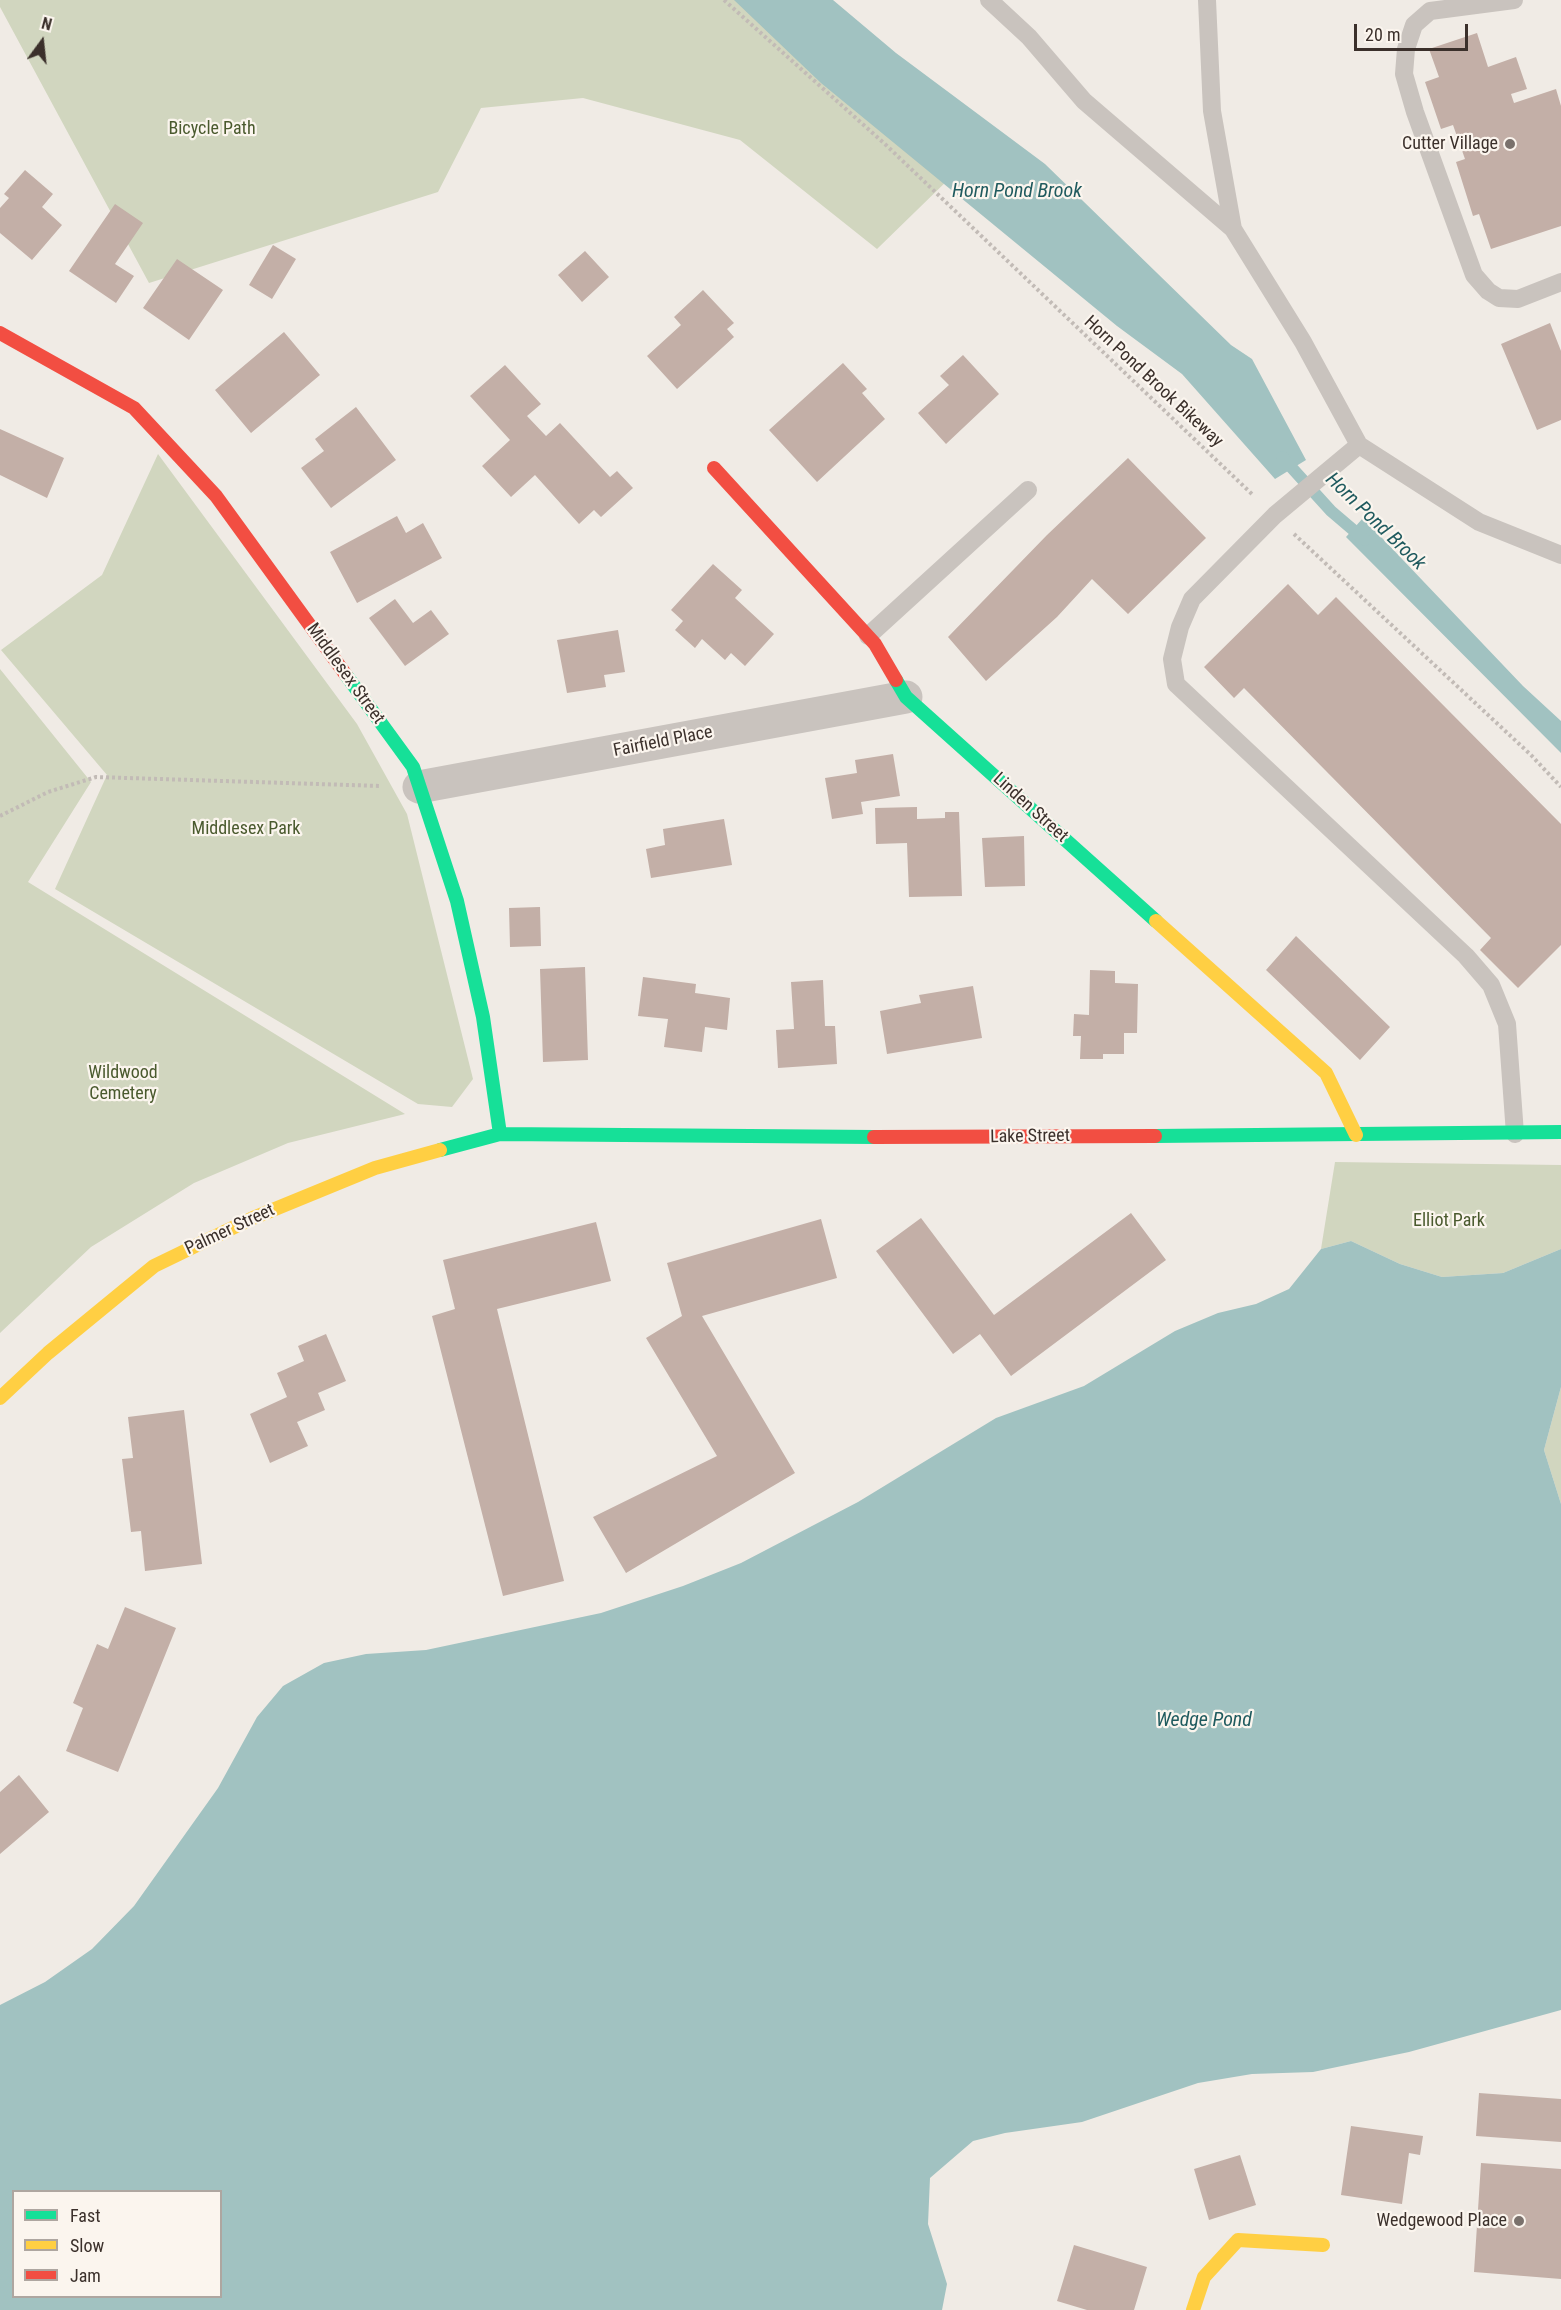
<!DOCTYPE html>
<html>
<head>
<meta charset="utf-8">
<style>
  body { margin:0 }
  #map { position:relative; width:1561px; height:2310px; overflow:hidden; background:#f0ebe5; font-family:"Roboto Condensed",sans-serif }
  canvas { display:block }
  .legend { position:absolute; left:12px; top:2190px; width:210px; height:108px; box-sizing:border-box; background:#fbf5ee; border:2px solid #aea6a0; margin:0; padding:8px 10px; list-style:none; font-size:18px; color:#3b302b }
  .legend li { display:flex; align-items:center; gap:12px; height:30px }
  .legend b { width:30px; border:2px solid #aea6a0 }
  .north { position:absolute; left:12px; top:12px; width:60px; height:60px; -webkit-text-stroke:4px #fbf5ee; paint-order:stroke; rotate:15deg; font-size:16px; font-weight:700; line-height:24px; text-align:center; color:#3b302b }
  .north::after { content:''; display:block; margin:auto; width:21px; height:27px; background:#3b302b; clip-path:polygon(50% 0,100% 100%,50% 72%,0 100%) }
  .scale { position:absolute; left:1354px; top:24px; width:114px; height:27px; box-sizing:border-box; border:3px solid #3b302b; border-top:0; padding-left:8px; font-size:18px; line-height:21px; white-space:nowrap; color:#3b302b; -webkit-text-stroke:4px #fbf5ee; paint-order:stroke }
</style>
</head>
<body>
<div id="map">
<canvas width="1561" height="2310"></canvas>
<ul class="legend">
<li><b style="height:8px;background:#16e098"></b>Fast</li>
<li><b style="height:8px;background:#ffcf43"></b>Slow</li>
<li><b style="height:8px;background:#f24e42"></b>Jam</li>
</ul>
<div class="north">N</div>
<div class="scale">20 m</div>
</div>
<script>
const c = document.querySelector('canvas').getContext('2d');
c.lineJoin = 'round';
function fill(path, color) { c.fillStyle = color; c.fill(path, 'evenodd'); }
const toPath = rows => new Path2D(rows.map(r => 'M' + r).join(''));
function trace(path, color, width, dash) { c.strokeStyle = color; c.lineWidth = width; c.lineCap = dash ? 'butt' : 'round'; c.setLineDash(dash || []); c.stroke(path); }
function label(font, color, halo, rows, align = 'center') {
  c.font = font + ' "Roboto Condensed",sans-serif'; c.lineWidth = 4.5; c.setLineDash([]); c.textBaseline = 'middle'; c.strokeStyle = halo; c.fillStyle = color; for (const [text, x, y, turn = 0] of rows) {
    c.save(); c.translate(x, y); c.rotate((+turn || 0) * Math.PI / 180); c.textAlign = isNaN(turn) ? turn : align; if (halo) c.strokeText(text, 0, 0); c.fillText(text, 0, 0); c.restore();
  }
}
fill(toPath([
  [0,0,816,0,992,137,877,249,740,140,583,98,481,108,438,192,149,283,0,7],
  [158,454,357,724,407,814,473,1079,452,1107,418,1104,55,889,107,775,1,650,102,575],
  [0,669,91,782,28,882,405,1114,288,1143,194,1183,91,1247,0,1333],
  [1335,1162,1561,1165,1561,1249,1503,1273,1442,1277,1400,1264,1351,1241,1321,1249],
  [1561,1387,1561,1504,1544,1450]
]), '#d1d6bf');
fill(toPath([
  [734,0,833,0,896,53,1045,164,1231,345,1252,359,1306,460,1275,479,1182,374,1117,326,821,83],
  [1363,518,1523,686,1561,721,1561,753,1346,537],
  [1351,1241,1400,1264,1442,1277,1503,1273,1561,1249,1561,1387,1544,1450,1561,1504,1561,2010,1409,2052,1313,2072,1252,2074,1198,2083,1082,2122,1005,2133,973,2141,930,2178,928,2224,947,2284,942,2310,0,2310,0,2005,45,1982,92,1949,134,1906,218,1788,257,1717,283,1686,324,1663,366,1654,426,1650,601,1613,683,1586,741,1563,858,1502,996,1418,1084,1386,1175,1331,1218,1313,1256,1304,1289,1289,1321,1249],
  [14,2192,220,2192,220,2296,14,2296]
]), '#a1c2c1');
trace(toPath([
  [1282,457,1331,511,1365,540]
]), '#a1c2c1', 12);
fill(toPath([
  [1477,33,1488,67,1516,57,1527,89,1511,94,1514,103,1556,89,1561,106,1561,226,1491,249,1479,214,1473,216,1456,162,1465,159,1453,125,1441,129,1425,82,1439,77,1429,49],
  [25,170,53,194,42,207,62,225,32,260,0,233,0,208,9,198,4,194],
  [115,204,143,223,115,264,134,276,116,303,69,271],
  [273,245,296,259,272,299,249,285],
  [585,251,609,277,582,302,558,275],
  [177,259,223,290,189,340,143,308],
  [703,290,734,323,727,329,734,337,677,389,647,356,681,325,674,317],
  [1550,323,1561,351,1561,420,1537,430,1501,344],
  [284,332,320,375,251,433,215,390],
  [963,355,999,394,946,444,918,413,949,385,940,376],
  [843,363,867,389,862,393,885,419,817,482,769,430],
  [505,365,541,404,527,416,546,436,560,423,610,477,617,471,633,488,601,517,594,510,579,524,535,475,511,497,482,466,510,440,470,396],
  [356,407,396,460,331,508,301,468,324,451,315,439],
  [0,429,64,458,47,498,0,475],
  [1128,458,1206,538,1128,614,1092,579,1057,617,986,681,948,637,1047,535],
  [397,516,406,533,423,523,442,558,357,603,330,552],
  [713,564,742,590,735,598,774,634,745,666,731,653,725,660,702,639,695,648,675,630,683,621,671,610],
  [1288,584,1318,615,1336,597,1561,824,1561,945,1518,988,1480,950,1491,938,1244,688,1234,698,1204,667],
  [395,599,413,623,431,610,449,634,405,666,369,618],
  [618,630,625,672,604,675,606,687,567,693,557,640],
  [893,754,900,796,861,802,863,814,832,819,825,778,857,773,855,760],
  [917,807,917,819,945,818,945,812,959,812,962,896,909,897,907,843,876,844,875,808],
  [724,819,732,865,651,878,646,849,665,845,663,829],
  [1024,836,1025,886,985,887,982,838],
  [540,907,541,946,510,947,509,908],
  [1296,936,1390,1027,1360,1060,1266,970],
  [585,967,588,1060,543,1062,540,969],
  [1090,970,1115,971,1115,983,1138,984,1137,1033,1124,1033,1124,1054,1103,1054,1103,1059,1080,1059,1081,1036,1073,1036,1074,1014,1089,1015],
  [643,977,696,984,695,993,730,998,727,1030,705,1027,702,1052,664,1047,668,1019,638,1016],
  [823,980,825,1026,835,1026,837,1064,778,1068,776,1030,794,1029,791,982],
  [973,986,982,1038,887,1054,880,1011,921,1003,919,995],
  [1131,1213,1166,1260,1011,1376,980,1334,953,1354,876,1251,921,1218,994,1315],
  [821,1219,837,1278,702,1316,795,1473,626,1573,593,1517,717,1456,646,1338,682,1316,667,1263],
  [596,1222,611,1281,497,1309,564,1581,503,1596,432,1316,455,1309,443,1260],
  [326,1334,346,1381,318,1393,325,1410,297,1422,308,1446,270,1463,250,1414,287,1397,277,1373,304,1361,298,1346],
  [184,1410,202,1564,145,1571,141,1531,131,1532,122,1459,133,1458,128,1417],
  [125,1607,176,1628,118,1772,66,1751,83,1708,73,1703,97,1644,108,1649],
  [19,1775,49,1812,0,1854,0,1792],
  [1479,2093,1561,2099,1561,2142,1476,2136],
  [1351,2126,1423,2136,1420,2155,1409,2153,1402,2204,1341,2195],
  [1240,2155,1256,2205,1209,2220,1194,2169],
  [1481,2163,1561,2169,1561,2279,1474,2272],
  [1074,2245,1147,2267,1134,2310,1087,2310,1057,2301]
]), '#c3afa7');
trace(toPath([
  [724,0,887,146,1254,496],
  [1294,534,1531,755,1561,787],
  [0,816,48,792,96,777,381,786]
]), '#c2bbb6', 4, [3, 3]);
trace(toPath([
  [989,0,1029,37,1084,101,1233,229,1303,342,1359,445,1479,522,1561,555],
  [1207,0,1212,111,1233,229],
  [1514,0,1430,11,1414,25,1406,49,1404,74,1415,112,1474,275,1488,291,1499,298,1518,299,1561,282],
  [1359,445,1275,515,1192,599,1180,627,1172,659,1176,684,1466,956,1491,985,1507,1024,1515,1134],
  [868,636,1028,490]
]), '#c9c3be', 18);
trace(toPath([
  [419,787,906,697]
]), '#c9c3be', 33);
trace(toPath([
  [346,675,413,767,457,901,483,1017,500,1134],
  [896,680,906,697,1156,921],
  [1155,1136,1561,1132],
  [440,1150,500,1134,874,1137]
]), '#16e098', 14);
trace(toPath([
  [1156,921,1326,1073,1356,1135],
  [0,1398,48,1353,154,1266,253,1218,375,1168,440,1150],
  [1193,2310,1204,2277,1238,2240,1323,2245]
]), '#ffcf43', 14);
trace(toPath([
  [0,333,134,408,216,496,346,675],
  [714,468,875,644,896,680],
  [874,1137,1155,1136]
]), '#f24e42', 14);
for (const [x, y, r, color] of [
  [1510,144,6,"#7a716c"],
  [1519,2221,6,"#7a716c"]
]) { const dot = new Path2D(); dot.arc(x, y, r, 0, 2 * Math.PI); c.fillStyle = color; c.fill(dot); trace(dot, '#fbf5ee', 2); }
label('18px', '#4a5a2e', '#fbf5ee', [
  ["Bicycle Path",212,129],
  ["Middlesex Park",246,829],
  ["Wildwood",123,1073],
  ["Cemetery",123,1094],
  ["Elliot Park",1449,1221]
]);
label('18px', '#3b302b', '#fbf5ee', [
  ["Cutter Village",1498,144],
  ["Wedgewood Place",1507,2221]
], 'right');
label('18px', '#3b302b', '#fbf5ee', [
  ["Horn Pond Brook Bikeway",1153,382,43],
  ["Middlesex Street",345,674,54],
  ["Fairfield Place",663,742,-11],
  ["Linden Street",1030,808,42],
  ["Lake Street",1030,1137,-1],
  ["Palmer Street",230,1230,-25]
]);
label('italic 20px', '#1f5a5e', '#fbf5ee', [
  ["Horn Pond Brook",1017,192],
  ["Horn Pond Brook",1375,522,44],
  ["Wedge Pond",1204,1721]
]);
</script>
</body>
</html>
